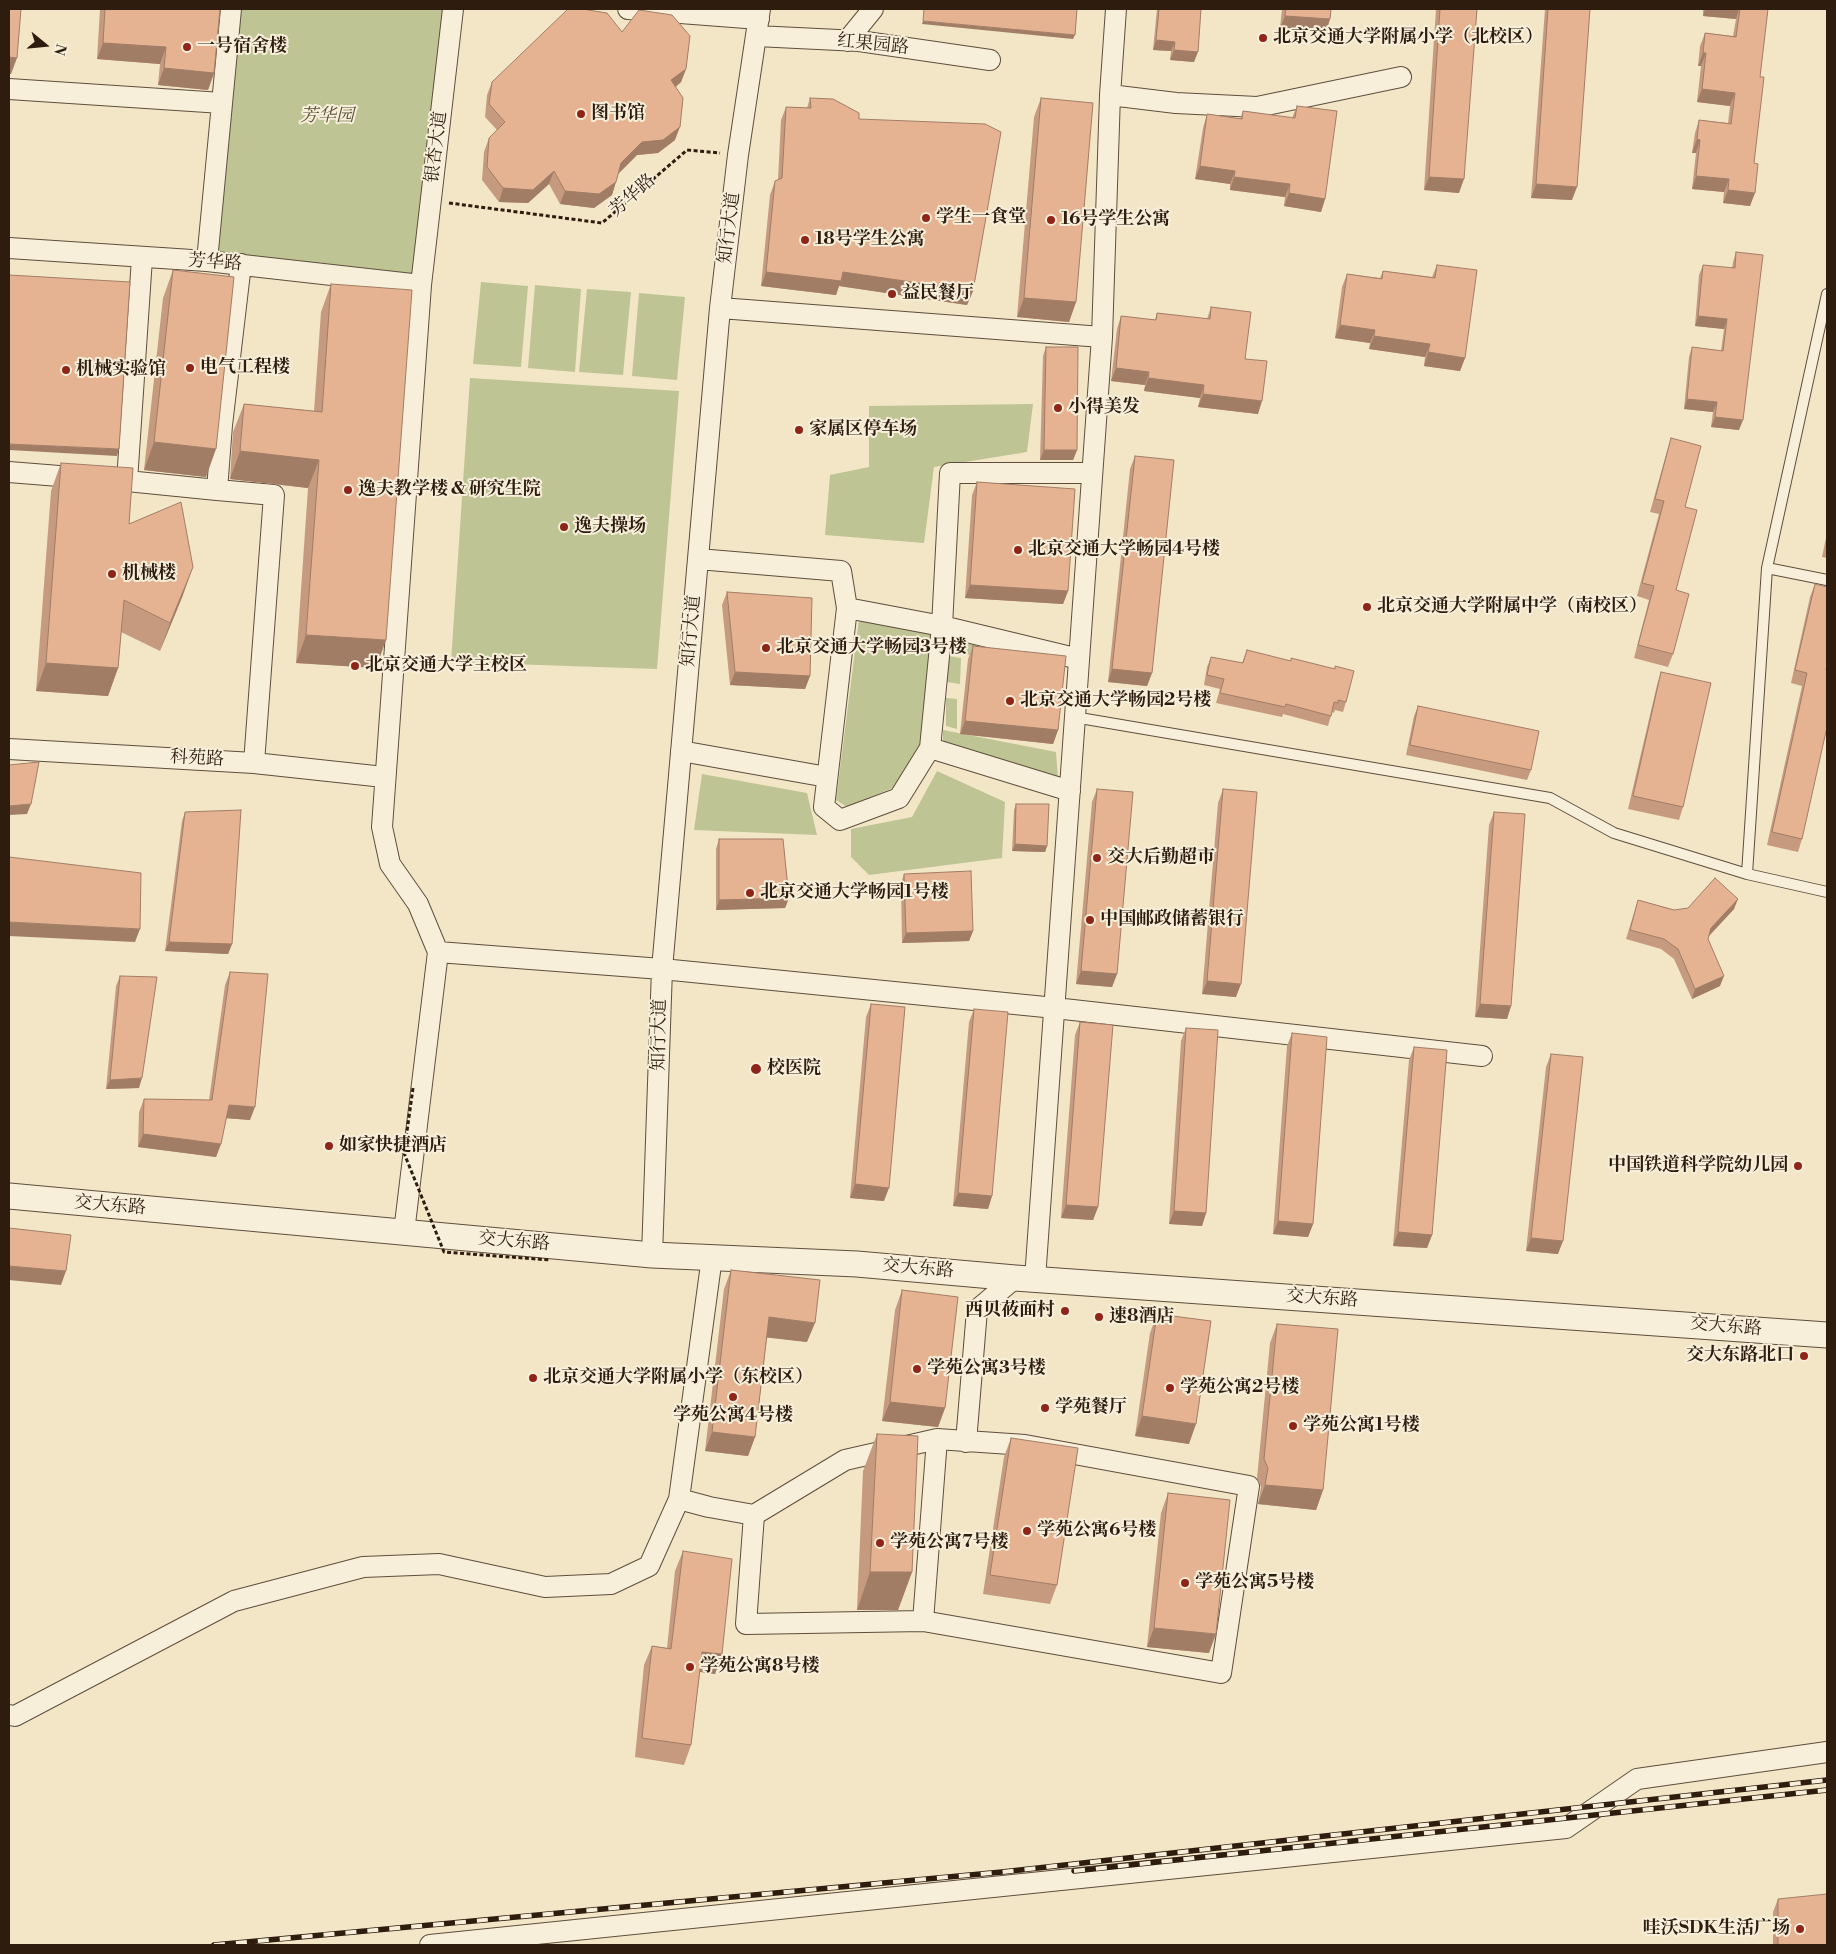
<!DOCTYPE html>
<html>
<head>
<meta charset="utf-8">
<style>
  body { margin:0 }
  #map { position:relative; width:1836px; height:1954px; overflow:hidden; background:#f3e6c6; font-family:"Libre Bodoni",serif }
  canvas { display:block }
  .frame { position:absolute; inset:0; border:10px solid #2e1c0f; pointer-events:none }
  .north { position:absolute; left:20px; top:20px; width:50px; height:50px; -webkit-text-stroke:4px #f7efda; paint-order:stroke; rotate:107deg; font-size:14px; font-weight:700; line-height:20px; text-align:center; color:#2e1c0f }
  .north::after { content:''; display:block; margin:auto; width:18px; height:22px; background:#2e1c0f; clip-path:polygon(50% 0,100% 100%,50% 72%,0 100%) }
</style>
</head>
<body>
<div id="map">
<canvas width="1836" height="1954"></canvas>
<div class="frame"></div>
<div class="north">N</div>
</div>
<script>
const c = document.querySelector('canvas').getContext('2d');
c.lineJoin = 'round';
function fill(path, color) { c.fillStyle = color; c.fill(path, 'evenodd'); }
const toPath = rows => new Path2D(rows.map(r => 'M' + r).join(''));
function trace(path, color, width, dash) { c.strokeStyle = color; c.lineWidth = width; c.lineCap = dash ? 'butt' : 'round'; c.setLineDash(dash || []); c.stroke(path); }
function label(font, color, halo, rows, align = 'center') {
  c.font = font + ' "Libre Bodoni","Noto Serif SC",serif'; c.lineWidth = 4; c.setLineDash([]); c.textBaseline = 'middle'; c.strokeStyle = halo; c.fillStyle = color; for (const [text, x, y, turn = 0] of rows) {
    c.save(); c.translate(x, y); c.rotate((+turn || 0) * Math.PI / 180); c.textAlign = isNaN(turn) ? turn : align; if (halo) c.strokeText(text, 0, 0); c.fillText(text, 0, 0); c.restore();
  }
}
fill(toPath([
  [231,9,448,9,413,284,208,252],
  [481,282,528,286,521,367,473,364],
  [535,285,581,289,575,372,528,368],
  [587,289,631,292,623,375,579,372],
  [639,293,685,297,677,380,632,376],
  [470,378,679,391,657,669,451,662],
  [1033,404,1027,452,934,467,924,543,825,535,830,475,869,467,869,406],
  [859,619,933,631,923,744,897,786,847,807,836,800],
  [949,637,1064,667,947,652],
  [948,656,961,658,960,684,947,682],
  [946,698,957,699,957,729,946,726],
  [943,730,1056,752,1058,778,943,747],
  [937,771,1005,802,1002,858,869,875,851,857,851,829,912,817],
  [702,774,807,793,817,835,694,830]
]), '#bec493');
const service = toPath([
  [1827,294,1767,568,1747,874,1827,892],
  [1767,568,1827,580],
  [1074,717,1550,798,1614,833,1747,874]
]);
const minor = toPath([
  [628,9,759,19],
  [756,36,859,41,990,60],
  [847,41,873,9],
  [9,89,222,103],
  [1110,95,1176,103,1257,107,1401,77],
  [9,248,207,261,421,285],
  [207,261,231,9],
  [720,308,1102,337],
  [9,472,84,478],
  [115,480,127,481,142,258],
  [127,481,217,490,222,425,241,264],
  [217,490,274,495,254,763],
  [698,559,841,571,847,608,942,626,930,748,1070,791],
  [847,608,824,807,840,820,899,798,930,748],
  [1079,659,942,626,950,473,1092,473],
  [9,749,254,763,384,777],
  [681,751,827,777],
  [438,952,662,969,1055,1008,1482,1056],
  [404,1232,438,952,418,904,390,864,382,827,421,285,453,9],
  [652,1255,662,969,720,308,738,155,760,9],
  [1035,1279,1102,337,1110,95,1116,9],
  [966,1442,977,1310,1015,1278],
  [679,1499,709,1507,754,1515,845,1460,937,1439,923,1621],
  [754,1515,746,1624,923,1621,1221,1673,1249,1486,1025,1445,937,1439],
  [9,1715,15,1716,234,1601,363,1567,439,1564,545,1587,611,1584,649,1566,679,1499,712,1257],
  [430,1945,1566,1828,1637,1779,1827,1752]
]);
const tertiary = toPath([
  [9,1196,652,1255,857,1264,1015,1278,1827,1335]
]);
trace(service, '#5f4e3d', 12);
trace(minor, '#5f4e3d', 22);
trace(tertiary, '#5f4e3d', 27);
trace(toPath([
  [449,203,602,223,687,150,720,153]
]), '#2e1c0f', 3, [4, 2.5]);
trace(service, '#f7efda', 10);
trace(minor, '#f7efda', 20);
trace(tertiary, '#f7efda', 25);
const rail = toPath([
  [1074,1871,1827,1790],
  [214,1945,1002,1872,1827,1780]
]);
trace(rail, '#2e1c0f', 5.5);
trace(rail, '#f7efda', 4, [11]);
trace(toPath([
  [413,1088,404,1153,444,1252,550,1260]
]), '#2e1c0f', 3, [4, 2.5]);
fill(toPath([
  [100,9,220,9,214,73,208,90,158,85,160,64,97,59],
  [1157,9,1201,9,1194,62,1170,60,1171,51,1153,50],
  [1282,9,1331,9,1330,19,1326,31,1280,28],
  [1436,9,1477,9,1459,193,1424,190],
  [1545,9,1590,9,1572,200,1531,198],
  [1703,9,1768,9,1760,77,1754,163,1750,206,1723,203,1724,192,1692,189,1696,153,1692,153,1695,133,1699,120,1728,123,1730,106,1697,102,1701,66,1698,66,1700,46,1705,33,1733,36,1736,19,1703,16],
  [622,32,686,69,681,82,676,87,675,140,658,153,637,155,618,174,612,195,594,208,560,204,549,184,528,203,499,202,482,180,484,152,489,138,497,130,485,117,487,95,492,82],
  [810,98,859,119,973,291,967,305,839,286,836,295,761,286,770,195,775,181,778,180,781,120,786,107,807,108],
  [1041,98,1076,302,1069,322,1017,317,1034,117],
  [1297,106,1325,199,1321,212,1284,206,1285,197,1230,190,1230,184,1195,179,1203,128,1207,114,1240,119,1243,111,1292,118],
  [1736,252,1739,430,1711,427,1713,412,1684,409,1689,357,1692,347,1721,351,1724,329,1695,326,1699,275,1703,265,1732,268,1733,262],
  [1437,265,1465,358,1460,371,1424,366,1425,357,1369,349,1370,343,1335,338,1342,287,1347,274,1380,278,1383,271,1432,277],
  [173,270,206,477,144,470,163,298],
  [331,284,376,668,296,663,308,488,230,479,233,432,244,404,314,411,321,312],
  [1211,307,1245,359,1258,414,1198,407,1200,398,1144,391,1145,385,1111,381,1117,329,1121,316,1155,320,1157,313,1207,319],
  [1046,347,1077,450,1073,460,1040,460,1043,356],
  [1671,438,1685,507,1676,590,1673,654,1668,667,1634,658,1649,600,1637,596,1659,514,1650,512,1667,451],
  [1135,456,1152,673,1147,686,1108,682,1130,469],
  [61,463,129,524,183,595,160,651,121,632,118,668,108,696,36,691,51,491],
  [977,482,1068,591,1063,604,965,598,972,495],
  [1827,533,1827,558,1822,557],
  [1815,584,1826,670,1802,839,1798,852,1767,845,1802,686,1791,683,1810,597],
  [727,592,810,676,805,689,730,685,722,605],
  [973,646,1058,730,1053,744,960,734,968,659],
  [1247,650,1346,702,1343,712,1335,710,1334,713,1332,712,1328,726,1283,714,1282,717,1216,703,1220,689,1204,685,1207,667,1211,657,1242,663],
  [1661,672,1683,807,1679,820,1628,809,1657,685],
  [1418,706,1531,770,1527,780,1406,755,1414,716],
  [1097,789,1117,974,1112,987,1076,984,1092,802],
  [1223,789,1236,997,1202,994,1218,803],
  [1016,804,1047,846,1045,852,1012,851,1014,810],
  [185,812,232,944,228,954,165,951,182,821],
  [1494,812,1511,1006,1507,1019,1475,1017,1489,825],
  [719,839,789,898,785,908,716,910,716,849],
  [904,874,973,931,969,941,902,943,901,883],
  [1638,900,1674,910,1734,909,1709,936,1708,939,1720,986,1692,999,1674,959,1661,949,1626,939],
  [230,972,250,1120,226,1118,221,1144,216,1157,138,1147,139,1112,144,1099,209,1100,225,985],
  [120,976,139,1088,106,1089,116,986],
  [871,1004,884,1201,850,1198,866,1017],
  [974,1009,992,1196,988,1209,953,1206,969,1022],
  [1080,1022,1098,1207,1093,1220,1061,1218,1075,1035],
  [1186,1028,1206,1213,1202,1226,1169,1224,1181,1041],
  [1292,1033,1313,1224,1308,1237,1273,1234,1287,1046],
  [1414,1047,1432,1235,1427,1248,1393,1246,1409,1060],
  [1551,1054,1558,1254,1526,1251,1546,1067],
  [731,1270,807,1342,767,1337,755,1437,748,1456,705,1451,724,1289],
  [902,1290,945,1408,938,1427,882,1421,895,1310],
  [1157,1314,1189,1444,1135,1436,1150,1333],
  [1277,1324,1323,1490,1316,1510,1258,1504,1261,1487,1257,1478,1270,1343],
  [877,1434,912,1572,898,1610,857,1610,863,1471],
  [1011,1438,1057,1585,1050,1604,983,1594,1004,1457],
  [1168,1493,1209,1653,1147,1647,1161,1513],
  [683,1551,722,1654,715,1674,700,1672,691,1745,684,1765,635,1757,644,1665,652,1646,667,1648,675,1571],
  [1778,1899,1827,1945,1773,1945,1773,1912]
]), '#c69a7e');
fill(toPath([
  [1705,9,1739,9,1736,19,1703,16],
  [1285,16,1330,19,1326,31,1280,28],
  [923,21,1075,35,1073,39,922,24],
  [1156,40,1175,42,1171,51,1153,50],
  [103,43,166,47,160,64,97,59],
  [1174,50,1198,52,1194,62,1170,60],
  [1703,53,1706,53,1701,66,1698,66],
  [9,57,17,58,11,74,9,74],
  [164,68,214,73,208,90,158,85],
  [686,69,681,82,667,93,671,80],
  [1702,89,1735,93,1730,106,1697,102],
  [680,127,675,140,658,153,637,155,616,176,621,163,642,142],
  [1697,139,1700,140,1696,153,1692,153],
  [1200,166,1235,171,1230,184,1195,179],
  [554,171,549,184,528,203,499,202,503,188],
  [1696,176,1729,179,1724,192,1692,189],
  [1234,177,1290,184,1285,197,1230,190],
  [1429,177,1464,179,1459,193,1424,190],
  [616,182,612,195,594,208,560,204,565,191],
  [1536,184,1577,187,1572,200,1531,198],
  [1728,190,1755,193,1750,206,1723,203],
  [1289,193,1325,199,1321,212,1284,206],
  [766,272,843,272,973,291,967,305,839,286,836,295,761,286],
  [1024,298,1076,302,1069,322,1017,317],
  [1698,316,1727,319,1724,329,1695,326],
  [1340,325,1375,330,1370,343,1335,338],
  [1374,336,1430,344,1425,357,1369,349],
  [1428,352,1465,358,1460,371,1424,366],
  [1116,368,1149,372,1145,385,1111,381],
  [1148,378,1204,385,1200,398,1144,391],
  [1203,394,1262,401,1258,414,1198,407],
  [1687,399,1717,402,1713,412,1684,409],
  [1715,417,1743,420,1739,430,1711,427],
  [154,442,216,449,206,477,144,470],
  [9,444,119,449,117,456,9,450],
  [1044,450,1077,450,1073,460,1040,460],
  [240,451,319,460,308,488,230,479],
  [193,567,183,595,160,651,170,623],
  [970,585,1068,591,1063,604,965,598],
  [306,635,386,640,376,668,296,663],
  [46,663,118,668,108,696,36,691],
  [1112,669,1152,673,1147,686,1108,682],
  [735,672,810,676,805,689,730,685],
  [965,721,1058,730,1053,744,960,734],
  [31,804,27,814,9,815,9,806],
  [1015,844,1047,846,1045,852,1012,851],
  [789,898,785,908,716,910,719,900],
  [1738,899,1734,909,1707,938,1711,928],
  [9,922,140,929,135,942,9,936],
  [973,931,969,941,902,943,906,933],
  [169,942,232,944,228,954,165,951],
  [1081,971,1117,974,1112,987,1076,984],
  [1724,976,1720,986,1692,999,1695,989],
  [1207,981,1241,984,1236,997,1202,994],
  [1480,1004,1511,1006,1507,1019,1475,1017],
  [142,1078,139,1088,106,1089,110,1080],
  [229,1105,255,1107,250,1120,224,1118],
  [143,1134,221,1144,216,1157,138,1147],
  [855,1184,889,1188,884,1201,850,1198],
  [958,1193,992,1196,988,1209,953,1206],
  [1066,1205,1098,1207,1093,1220,1061,1218],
  [1174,1211,1206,1213,1202,1226,1169,1224],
  [1278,1221,1313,1224,1308,1237,1273,1234],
  [1398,1232,1432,1235,1427,1248,1393,1246],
  [1531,1238,1563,1241,1558,1254,1526,1251],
  [9,1266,66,1271,61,1285,9,1280],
  [769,1317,815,1323,807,1342,762,1337],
  [890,1402,945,1408,938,1427,882,1421],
  [1142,1416,1196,1424,1189,1444,1135,1436],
  [712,1432,755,1437,748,1456,705,1451],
  [1265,1485,1323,1490,1316,1510,1258,1504],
  [870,1572,912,1572,898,1610,857,1610],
  [1154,1628,1216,1634,1209,1653,1147,1647],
  [702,1652,722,1654,715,1674,695,1671]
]), '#a17d66');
const building = toPath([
  [9,9,21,9,17,58,9,57,9,9],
  [105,9,220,9,214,73,164,68,166,47,103,43,105,9],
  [568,9,582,9,607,13,622,32,639,10,672,15,690,36,686,69,671,80,683,98,680,127,663,140,642,142,621,163,616,182,599,194,565,191,554,171,533,190,503,188,487,167,489,138,505,122,489,104,492,82,568,9],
  [924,9,1077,9,1075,35,923,21,924,9],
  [1159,9,1201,9,1198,52,1174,50,1175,42,1156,40,1159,9],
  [1286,9,1331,9,1330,19,1285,16,1286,9],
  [1440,9,1477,9,1464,179,1429,177,1440,9],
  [1548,9,1590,9,1577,187,1536,184,1548,9],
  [1740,9,1768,9,1760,77,1764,77,1754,163,1758,164,1755,193,1728,190,1729,179,1696,176,1700,140,1697,139,1699,120,1731,124,1735,93,1702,89,1706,53,1703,53,1705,33,1736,37,1740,9],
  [810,98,833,99,859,113,859,119,985,124,1001,132,973,291,843,272,841,281,766,272,775,181,782,178,786,107,811,108,810,98],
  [1041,98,1093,103,1076,302,1024,298,1041,98],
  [1297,106,1337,111,1325,199,1289,193,1290,184,1234,177,1235,171,1200,166,1207,114,1242,119,1243,111,1295,118,1297,106],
  [1736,252,1763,255,1743,420,1715,417,1717,402,1687,399,1692,347,1723,351,1727,319,1698,316,1703,265,1735,268,1736,252],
  [1437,265,1477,270,1465,358,1428,352,1430,344,1374,336,1375,330,1340,325,1347,274,1382,279,1383,271,1435,278,1437,265],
  [173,270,234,277,216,449,154,442,173,270],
  [9,275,130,282,119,449,9,444,9,275],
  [331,284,412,290,386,640,306,635,319,460,240,451,244,404,322,412,331,284],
  [1211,307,1251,312,1245,359,1267,361,1262,401,1203,394,1204,385,1148,378,1149,372,1116,368,1121,316,1156,320,1157,313,1210,319,1211,307],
  [1046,347,1078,347,1077,450,1044,450,1046,347],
  [1671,438,1701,446,1685,507,1697,510,1676,590,1689,594,1673,654,1638,645,1654,586,1642,583,1664,501,1655,499,1671,438],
  [1135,456,1174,460,1152,673,1112,669,1135,456],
  [61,463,133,468,129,524,181,502,193,567,170,623,124,600,118,668,46,663,61,463],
  [977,482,1075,489,1068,591,970,585,977,482],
  [1815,584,1827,587,1827,664,1826,670,1827,670,1827,727,1802,839,1772,832,1807,673,1795,670,1815,584],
  [727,592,812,598,810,676,735,672,727,592],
  [973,646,1066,656,1058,730,965,721,973,646],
  [1247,650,1291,661,1291,658,1335,669,1335,666,1354,671,1346,702,1338,700,1338,703,1334,702,1331,716,1286,704,1285,707,1220,693,1224,679,1207,675,1211,657,1243,663,1247,650],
  [1661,672,1711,683,1683,807,1633,796,1661,672],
  [1418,706,1539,731,1531,770,1410,745,1418,706],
  [39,762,31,804,9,806,9,765,39,762],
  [1097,789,1133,792,1117,974,1081,971,1097,789],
  [1223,789,1257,792,1241,984,1207,981,1223,789],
  [1016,804,1049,804,1047,846,1015,844,1016,804],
  [241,810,232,944,169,942,185,812,241,810],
  [1494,812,1525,814,1511,1006,1480,1004,1494,812],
  [719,839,783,839,789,898,719,900,719,839],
  [9,857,141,873,140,929,9,922,9,857],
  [971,871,973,931,906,933,904,874,971,871],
  [1715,878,1738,899,1711,928,1708,939,1724,976,1695,989,1678,949,1664,939,1630,930,1638,900,1674,910,1688,908,1715,878],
  [230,972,268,974,255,1107,229,1105,221,1144,143,1134,144,1099,212,1100,230,972],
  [120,976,157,977,142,1078,110,1080,120,976],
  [871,1004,905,1007,889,1188,855,1184,871,1004],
  [974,1009,1008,1012,992,1196,958,1193,974,1009],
  [1080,1022,1113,1025,1098,1207,1066,1205,1080,1022],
  [1186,1028,1218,1030,1206,1213,1174,1211,1186,1028],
  [1292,1033,1327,1037,1313,1224,1278,1221,1292,1033],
  [1414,1047,1447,1050,1432,1235,1398,1232,1414,1047],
  [1551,1054,1583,1057,1563,1241,1531,1238,1551,1054],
  [9,1228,71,1235,66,1271,9,1266,9,1228],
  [731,1270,820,1280,815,1323,769,1317,755,1437,712,1432,731,1270],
  [902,1290,958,1297,945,1408,890,1402,902,1290],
  [1157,1314,1211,1321,1196,1424,1142,1416,1157,1314],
  [1277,1324,1338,1329,1323,1490,1265,1485,1268,1468,1264,1459,1277,1324],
  [877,1434,918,1436,912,1572,870,1572,877,1434],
  [1011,1438,1078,1448,1057,1585,990,1575,1011,1438],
  [1168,1493,1230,1500,1216,1634,1154,1628,1168,1493],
  [683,1551,732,1559,722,1654,702,1652,691,1745,642,1738,652,1646,671,1649,683,1551],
  [1827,1894,1827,1945,1778,1945,1778,1899,1827,1894]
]);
fill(building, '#e6b392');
trace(building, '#a17d66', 1);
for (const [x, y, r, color] of [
  [1263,38,5,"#8f2418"],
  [187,47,5,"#8f2418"],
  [581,114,5,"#8f2418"],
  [926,218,5,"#8f2418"],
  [1051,220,5,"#8f2418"],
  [805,240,5,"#8f2418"],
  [892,294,5,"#8f2418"],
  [190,368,5,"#8f2418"],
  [66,370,5,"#8f2418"],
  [1058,408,5,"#8f2418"],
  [799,430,5,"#8f2418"],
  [348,490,5,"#8f2418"],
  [564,527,5,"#8f2418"],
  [1018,550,5,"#8f2418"],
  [112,574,5,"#8f2418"],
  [1367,607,5,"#8f2418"],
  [766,648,5,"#8f2418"],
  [355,666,5,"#8f2418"],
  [1010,701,5,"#8f2418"],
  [1097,858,5,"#8f2418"],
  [750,893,5,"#8f2418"],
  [1090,920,5,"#8f2418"],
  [756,1069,6,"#8f2418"],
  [329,1146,5,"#8f2418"],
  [1798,1166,5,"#8f2418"],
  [1065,1311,5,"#8f2418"],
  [1099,1317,5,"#8f2418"],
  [1804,1356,5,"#8f2418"],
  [917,1369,5,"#8f2418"],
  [533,1378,5,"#8f2418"],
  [1170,1388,5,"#8f2418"],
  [733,1397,5,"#8f2418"],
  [1045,1408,5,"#8f2418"],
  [1293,1426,5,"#8f2418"],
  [1027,1531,5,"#8f2418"],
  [880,1543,5,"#8f2418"],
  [1185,1583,5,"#8f2418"],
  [690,1667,5,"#8f2418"],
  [1800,1929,5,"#8f2418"]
]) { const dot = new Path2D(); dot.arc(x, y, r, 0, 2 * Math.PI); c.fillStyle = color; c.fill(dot); trace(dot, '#f7efda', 2); }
label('bold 18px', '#2e1c0f', '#f7efda', [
  ["北京交通大学附属小学（北校区）",1273,38],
  ["一号宿舍楼",197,47],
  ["图书馆",591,114],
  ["学生一食堂",936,218],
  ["16号学生公寓",1061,220],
  ["18号学生公寓",815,240],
  ["益民餐厅",902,294],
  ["电气工程楼",200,368],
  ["机械实验馆",76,370],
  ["小得美发",1068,408],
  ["家属区停车场",809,430],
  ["逸夫教学楼 & 研究生院",358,490],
  ["逸夫操场",574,527],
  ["北京交通大学畅园4号楼",1028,550],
  ["机械楼",122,574],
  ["北京交通大学附属中学（南校区）",1377,607],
  ["北京交通大学畅园3号楼",776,648],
  ["北京交通大学主校区",365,666],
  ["北京交通大学畅园2号楼",1020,701],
  ["交大后勤超市",1107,858],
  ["北京交通大学畅园1号楼",760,893],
  ["中国邮政储蓄银行",1100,920],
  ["校医院",767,1069],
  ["如家快捷酒店",339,1146],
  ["中国铁道科学院幼儿园",1788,1166,"right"],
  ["西贝莜面村",1055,1311,"right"],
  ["速8酒店",1109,1317],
  ["交大东路北口",1794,1356,"right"],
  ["学苑公寓3号楼",927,1369],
  ["北京交通大学附属小学（东校区）",543,1378],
  ["学苑公寓2号楼",1180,1388],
  ["学苑餐厅",1055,1408],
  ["学苑公寓4号楼",733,1416,"center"],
  ["学苑公寓1号楼",1303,1426],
  ["学苑公寓6号楼",1037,1531],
  ["学苑公寓7号楼",890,1543],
  ["学苑公寓5号楼",1195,1583],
  ["学苑公寓8号楼",700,1667],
  ["哇沃SDK生活广场",1790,1929,"right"]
], 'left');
label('18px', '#2e1c0f', '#f7efda', [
  ["红果园路",873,45,6],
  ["银杏大道",437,147,-83],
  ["芳华路",633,196,-41],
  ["知行大道",730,228,-83],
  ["芳华路",215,263,4],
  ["知行大道",692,631,-85],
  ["科苑路",197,759,3],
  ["知行大道",660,1035,-89],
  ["交大东路",110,1206,5],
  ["交大东路",514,1242,5],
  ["交大东路",918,1269,5],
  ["交大东路",1322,1299,4],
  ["交大东路",1726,1327,5]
]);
label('italic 18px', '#594e37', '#f7efda', [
  ["芳华园",327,117]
]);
</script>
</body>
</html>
